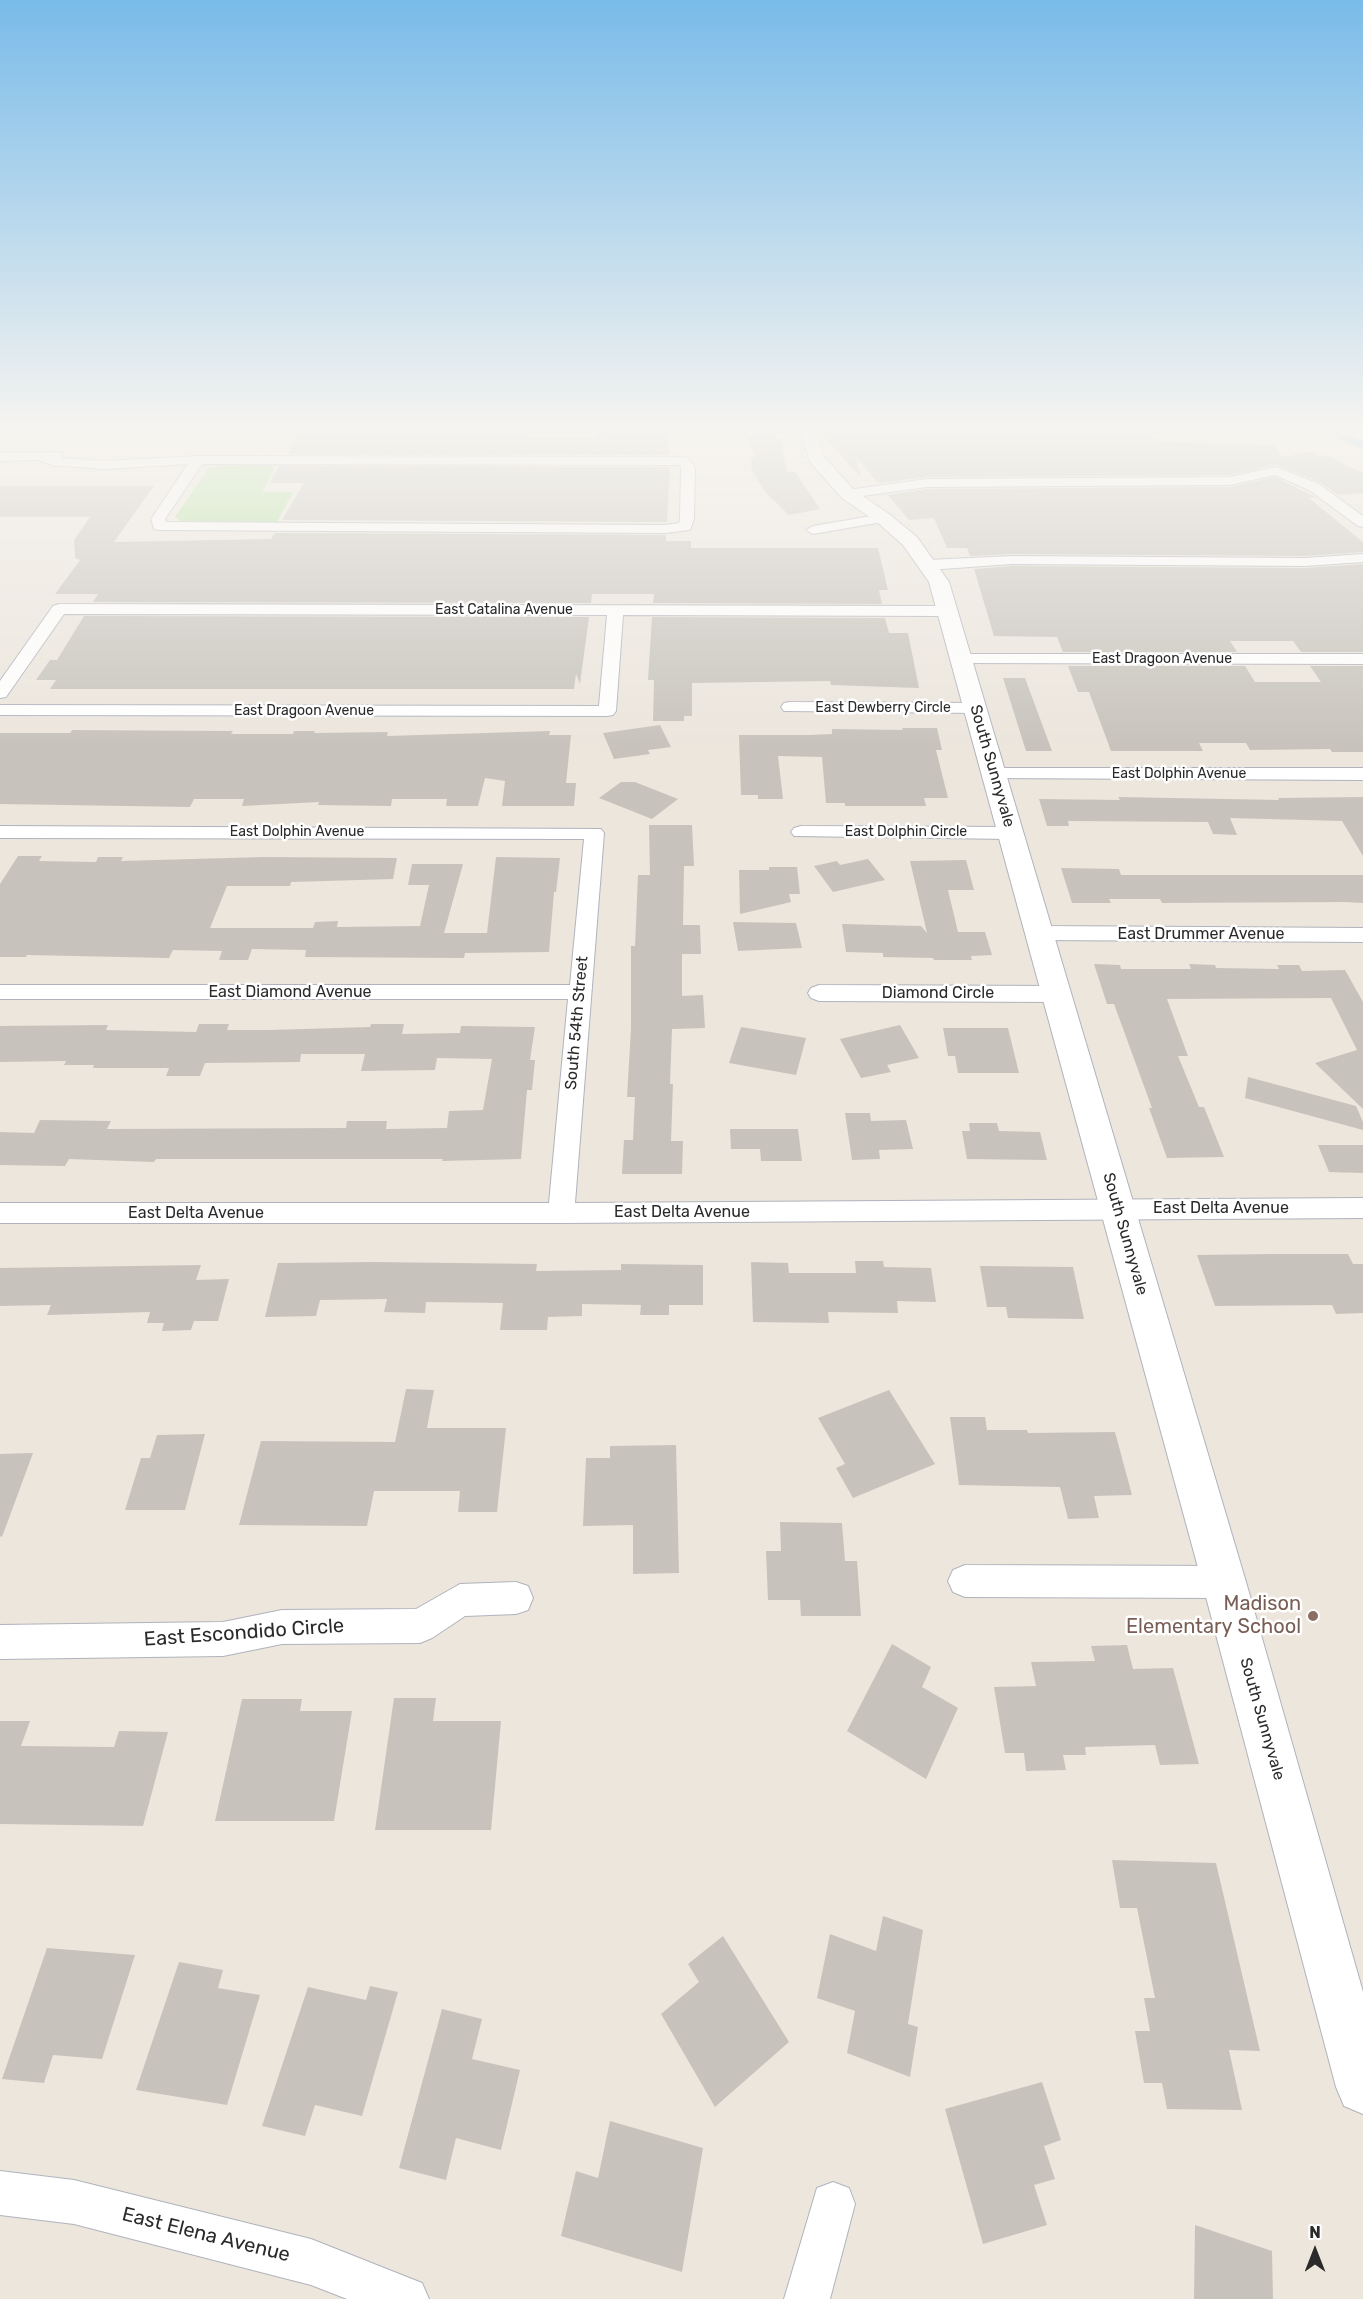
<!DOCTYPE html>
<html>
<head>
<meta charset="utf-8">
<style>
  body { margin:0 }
  #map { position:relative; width:1363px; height:2299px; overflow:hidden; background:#ece6dd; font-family:Rubik,sans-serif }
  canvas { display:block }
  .north { position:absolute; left:1285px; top:2221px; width:60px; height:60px; -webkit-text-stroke:4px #fff; paint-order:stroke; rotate:0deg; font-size:16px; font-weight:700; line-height:24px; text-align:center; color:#2a2a2a }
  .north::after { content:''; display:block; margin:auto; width:21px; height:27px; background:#2a2a2a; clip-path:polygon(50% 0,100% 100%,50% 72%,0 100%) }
</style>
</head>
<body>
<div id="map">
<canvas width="1363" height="2299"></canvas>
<div class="north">N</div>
</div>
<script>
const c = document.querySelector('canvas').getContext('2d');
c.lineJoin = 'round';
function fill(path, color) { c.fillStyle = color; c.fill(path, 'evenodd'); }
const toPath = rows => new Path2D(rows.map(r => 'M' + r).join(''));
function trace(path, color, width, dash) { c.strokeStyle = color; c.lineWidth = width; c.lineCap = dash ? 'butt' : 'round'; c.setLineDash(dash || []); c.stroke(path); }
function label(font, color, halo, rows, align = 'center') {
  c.font = font + ' Rubik,sans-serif'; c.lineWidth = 5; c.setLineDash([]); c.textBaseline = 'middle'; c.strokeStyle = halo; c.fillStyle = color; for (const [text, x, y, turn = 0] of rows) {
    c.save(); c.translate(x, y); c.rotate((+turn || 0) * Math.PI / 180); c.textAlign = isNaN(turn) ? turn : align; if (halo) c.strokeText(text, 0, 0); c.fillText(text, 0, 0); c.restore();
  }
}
fill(toPath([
  [219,466,276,466,262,492,293,492,277,522,182,521,175,517,208,469]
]), '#b0e19b');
fill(toPath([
  [1314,428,1331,428,1363,441,1363,450,1314,428]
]), '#73c6ea');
fill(toPath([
  [885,429,1148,430,1155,441,1276,446,1282,457,1310,451,1321,456,1325,455,1363,473,1363,493,1338,495,1320,482,1276,465,1230,475,927,477,878,483,856,457,861,477,818,431],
  [753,431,775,431,777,440,781,440,787,472,795,472,820,509,789,515,765,492,752,470,750,458,757,457,745,435,753,435],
  [597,432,668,433,669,455,287,454,299,434,506,435,506,433,528,433,527,438,596,437],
  [279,466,670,467,667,522,282,520,304,483,270,483],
  [1275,477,1315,497,1309,498,1363,542,1363,552,1305,556,1012,554,970,556,967,548,947,548,934,518,909,520,888,495,927,489,1230,487],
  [0,486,154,486,114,542,271,539,275,533,666,535,666,541,691,541,691,548,878,548,888,590,879,590,882,604,653,603,654,594,592,594,591,603,93,602,98,594,55,594,80,560,75,558,74,540,90,517,0,517],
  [1363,564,1363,652,1301,652,1293,641,1230,641,1237,652,1063,652,1057,637,994,636,974,569,1012,566,1305,568],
  [84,616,589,617,580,684,576,674,574,689,50,689,56,680,36,680,50,660,57,660],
  [652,617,885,618,889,633,908,633,919,688,831,685,830,681,692,683,692,716,684,716,684,721,653,721,654,680,648,680],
  [1068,666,1245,666,1255,682,1321,682,1310,666,1363,666,1363,752,1332,752,1330,749,1250,750,1246,743,1199,743,1203,751,1111,751,1089,692,1078,692],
  [1003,678,1025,678,1052,751,1026,751],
  [660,725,671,747,648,750,650,754,614,759,603,733],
  [902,728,937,728,942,750,936,750,948,798,924,798,926,806,845,806,845,803,826,803,822,757,778,756,783,799,758,799,758,795,741,795,739,735,809,735,832,734,832,729,903,730],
  [72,730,233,731,231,734,293,734,294,731,315,731,314,733,388,732,387,736,550,731,549,735,571,735,566,783,576,783,574,806,502,806,505,781,485,778,478,806,446,806,447,799,392,799,391,806,318,805,319,802,242,806,244,799,194,799,190,807,0,804,0,733,70,733],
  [621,782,635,782,678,799,652,819,599,798],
  [1118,797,1279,800,1278,798,1363,797,1363,856,1342,821,1230,818,1237,835,1213,834,1208,822,1068,821,1069,826,1047,826,1039,799,1120,800],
  [649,825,692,825,694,866,684,866,683,925,700,925,701,954,682,954,682,996,703,995,705,1028,672,1029,670,1084,673,1084,671,1141,683,1141,682,1174,622,1174,624,1140,633,1140,635,1097,627,1097,631,1029,631,946,635,946,638,875,650,875],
  [18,856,42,856,39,861,96,862,98,857,123,857,121,861,264,857,397,858,393,879,291,882,290,886,227,886,210,928,313,928,315,922,338,921,337,927,420,926,429,885,408,885,412,864,463,864,444,933,487,933,496,857,560,858,556,892,554,892,549,952,465,953,464,958,305,957,306,950,252,949,248,960,219,960,222,951,173,950,169,958,27,955,26,957,0,957,0,884],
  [868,859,885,880,833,892,814,866,837,861,840,865],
  [966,860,974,890,948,890,958,932,985,932,992,955,971,956,972,960,934,960,933,958,883,957,883,953,846,952,842,924,921,926,927,933,910,861],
  [769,867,797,867,800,894,789,894,791,902,740,914,739,870,769,870],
  [1061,868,1119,869,1121,875,1363,875,1363,903,1346,902,1162,903,1160,899,1109,899,1111,903,1072,903],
  [733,922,796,923,802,948,738,951],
  [1094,964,1120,965,1121,969,1191,969,1189,964,1215,965,1216,968,1279,969,1277,965,1299,965,1302,971,1345,970,1363,1002,1363,1109,1315,1063,1357,1050,1331,998,1167,999,1188,1056,1178,1056,1199,1107,1204,1107,1224,1157,1167,1158,1149,1108,1152,1108,1114,1004,1107,1004],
  [199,1024,229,1024,227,1030,270,1030,370,1027,371,1024,404,1024,402,1034,460,1033,461,1026,535,1027,530,1060,535,1060,532,1090,527,1090,521,1159,442,1161,443,1159,156,1159,154,1162,69,1159,65,1166,0,1165,0,1132,34,1133,40,1120,111,1121,107,1129,346,1128,347,1121,387,1121,386,1129,447,1128,449,1111,483,1110,492,1059,437,1058,435,1070,361,1071,365,1054,301,1054,300,1062,205,1063,200,1076,166,1076,169,1068,93,1068,94,1065,64,1065,66,1061,0,1062,0,1026,108,1025,106,1030,196,1032],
  [900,1025,919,1058,887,1065,891,1072,861,1078,840,1039],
  [741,1027,806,1038,796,1075,729,1063],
  [943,1028,1008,1028,1019,1073,958,1073,955,1056,948,1056],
  [1248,1077,1356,1106,1363,1122,1363,1130,1245,1098],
  [845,1113,870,1113,871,1121,906,1120,913,1149,879,1150,880,1159,852,1160],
  [969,1123,997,1123,999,1131,1040,1132,1047,1160,967,1159,962,1131,970,1131],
  [730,1129,798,1129,802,1161,761,1161,760,1149,731,1149],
  [1318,1145,1363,1145,1363,1173,1329,1172],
  [1271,1254,1348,1254,1353,1264,1363,1264,1363,1313,1336,1314,1332,1305,1215,1306,1197,1255],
  [855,1261,883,1261,884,1267,931,1268,936,1302,897,1301,898,1313,828,1312,829,1323,753,1322,751,1262,788,1263,789,1273,856,1273],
  [374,1262,537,1264,536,1271,621,1270,621,1264,703,1265,703,1305,669,1305,669,1315,640,1315,641,1305,582,1304,582,1316,548,1317,547,1330,500,1330,503,1303,426,1302,425,1313,384,1312,387,1299,320,1300,316,1316,265,1317,278,1263],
  [201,1265,196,1280,229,1279,218,1321,194,1321,191,1330,162,1331,164,1323,147,1323,150,1312,47,1315,51,1305,0,1306,0,1268],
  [980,1266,1073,1267,1084,1319,1008,1318,1006,1307,987,1307],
  [406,1389,434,1390,427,1428,506,1428,497,1512,458,1512,460,1491,374,1491,367,1526,239,1525,261,1441,395,1442],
  [889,1390,935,1464,853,1498,836,1468,845,1464,818,1418],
  [950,1417,985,1417,987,1430,1027,1430,1028,1433,1115,1432,1132,1495,1094,1496,1099,1518,1068,1519,1060,1487,959,1485],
  [205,1434,185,1510,125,1510,141,1458,150,1458,157,1435],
  [676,1445,679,1573,633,1574,633,1525,583,1526,586,1458,610,1458,610,1446],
  [33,1453,2,1537,0,1536,0,1454],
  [780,1522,842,1523,845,1561,857,1561,861,1616,801,1616,800,1600,768,1600,766,1551,781,1551],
  [892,1644,931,1667,922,1687,958,1708,926,1779,847,1731],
  [1127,1645,1133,1669,1173,1668,1199,1764,1160,1765,1155,1745,1085,1747,1086,1755,1063,1755,1066,1770,1026,1771,1024,1753,1005,1753,994,1687,1036,1686,1031,1662,1095,1661,1091,1646],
  [394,1698,436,1698,433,1721,501,1721,491,1830,375,1830],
  [242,1699,302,1699,300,1711,352,1711,334,1821,215,1821],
  [0,1721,30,1721,21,1746,114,1747,119,1731,168,1732,143,1826,0,1824],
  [1112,1860,1216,1863,1260,2051,1229,2050,1242,2110,1167,2109,1162,2083,1144,2083,1135,2031,1150,2031,1144,1998,1155,1998,1137,1908,1120,1908],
  [883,1916,923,1930,908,2024,918,2027,910,2077,847,2053,855,2011,817,1998,830,1934,876,1951],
  [723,1936,789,2042,715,2107,661,2014,699,1982,688,1964],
  [47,1948,135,1955,102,2059,53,2055,44,2083,2,2079],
  [179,1962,223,1970,218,1988,260,1995,227,2105,136,2090],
  [370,1986,398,1992,362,2116,315,2105,305,2136,262,2126,308,1987,366,2000],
  [442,2009,482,2019,472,2059,520,2070,501,2150,456,2138,446,2180,399,2168],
  [1042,2082,1061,2140,1044,2146,1055,2179,1034,2185,1047,2225,983,2244,945,2109],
  [610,2121,703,2148,682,2272,561,2236,576,2171,598,2178],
  [1195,2225,1272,2251,1273,2299,1194,2299]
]), '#c7c3bc');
const street = toPath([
  [57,452,62,453,62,458,104,461,198,456,683,457,688,458,695,467,694,519,690,530,665,533,159,530,154,529,151,519,188,464,104,469,52,465,38,460,0,461,0,453,57,452],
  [202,464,679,465,681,467,680,519,679,523,665,525,166,522,165,519,202,464],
  [1276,467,1319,484,1363,516,1363,527,1358,526,1309,490,1275,475,1230,485,927,487,848,498,841,494,848,490,927,479,1230,477,1276,467],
  [883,514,890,518,888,521,813,534,806,530,813,526,883,514],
  [1363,554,1363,562,1305,566,1012,564,928,570,920,565,928,560,1012,556,1305,558,1363,554],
  [59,604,948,606,956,611,948,616,623,615,616,711,613,715,607,716,0,715,0,705,599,706,607,615,64,614,6,697,0,698,0,681,53,606,59,604],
  [962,654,1363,654,1363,664,956,663,954,659,962,654],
  [790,702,976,703,982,704,985,708,982,712,976,713,784,711,781,707,784,703,790,702],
  [995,768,1363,768,1363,780,988,778,986,774,988,770,995,768],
  [0,826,601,829,604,833,575,1203,1363,1198,1363,1218,561,1223,0,1223,0,1203,549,1203,568,999,0,999,0,985,570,985,584,839,0,838,0,826],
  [801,826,1011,827,1018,829,1021,833,1018,837,1011,839,794,836,791,832,794,828,801,826],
  [1039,926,1363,928,1363,942,1039,940,1031,938,1028,933,1031,928,1039,926],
  [819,985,1057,986,1065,989,1068,994,1065,999,1057,1002,819,1001,811,998,808,993,811,988,819,985],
  [965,1565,1224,1566,1236,1571,1241,1582,1236,1593,1224,1598,965,1597,953,1592,948,1581,953,1570,965,1565],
  [516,1582,528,1586,533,1598,528,1610,516,1614,465,1616,432,1638,420,1643,282,1644,223,1656,0,1659,0,1625,223,1622,282,1610,416,1609,460,1584,516,1582],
  [0,2171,74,2180,311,2239,422,2283,429,2299,347,2299,311,2285,74,2224,0,2215,0,2171],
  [833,2182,849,2188,855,2204,830,2299,784,2299,817,2188,833,2182]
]);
const secondary = toPath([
  [799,428,815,428,824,457,854,490,889,514,917,537,949,582,1246,1582,1363,1992,1363,2114,1344,2106,1336,2087,1202,1582,929,582,903,545,877,522,842,498,810,462,799,428]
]);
trace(street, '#b0b3bd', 2);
trace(secondary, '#b0b3bd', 2);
fill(street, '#fff');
fill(secondary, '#fff');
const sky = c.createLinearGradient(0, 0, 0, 749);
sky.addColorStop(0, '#79bbe9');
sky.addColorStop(0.57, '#f6f4f0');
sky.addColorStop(1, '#f6f4f000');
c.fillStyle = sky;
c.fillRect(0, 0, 1363, 749);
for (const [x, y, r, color] of [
  [1313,1616,6,"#8d6e63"]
]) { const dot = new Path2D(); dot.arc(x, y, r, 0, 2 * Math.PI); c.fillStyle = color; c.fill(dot); trace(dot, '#fff', 2); }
label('14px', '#2a2a2a', '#fff', [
  ["East Catalina Avenue",504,610],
  ["East Dragoon Avenue",1162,659],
  ["East Dewberry Circle",883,708],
  ["East Dragoon Avenue",304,711],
  ["East Dolphin Avenue",1179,774],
  ["East Dolphin Avenue",297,832],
  ["East Dolphin Circle",906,832]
]);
label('16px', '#2a2a2a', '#fff', [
  ["South Sunnyvale",992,766,74],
  ["East Drummer Avenue",1201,934],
  ["East Diamond Avenue",290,992],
  ["Diamond Circle",938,993],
  ["South 54th Street",577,1023,-85],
  ["East Delta Avenue",1221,1208],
  ["East Delta Avenue",682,1212],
  ["East Delta Avenue",196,1213],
  ["South Sunnyvale",1125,1234,74],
  ["South Sunnyvale",1262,1719,74]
]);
label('20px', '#785e54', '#fff', [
  ["Madison",1301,1604],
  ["Elementary School",1301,1627]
], 'right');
label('20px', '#2a2a2a', '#fff', [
  ["East Escondido Circle",244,1633,-4],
  ["East Elena Avenue",206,2235,14]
]);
</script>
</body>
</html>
